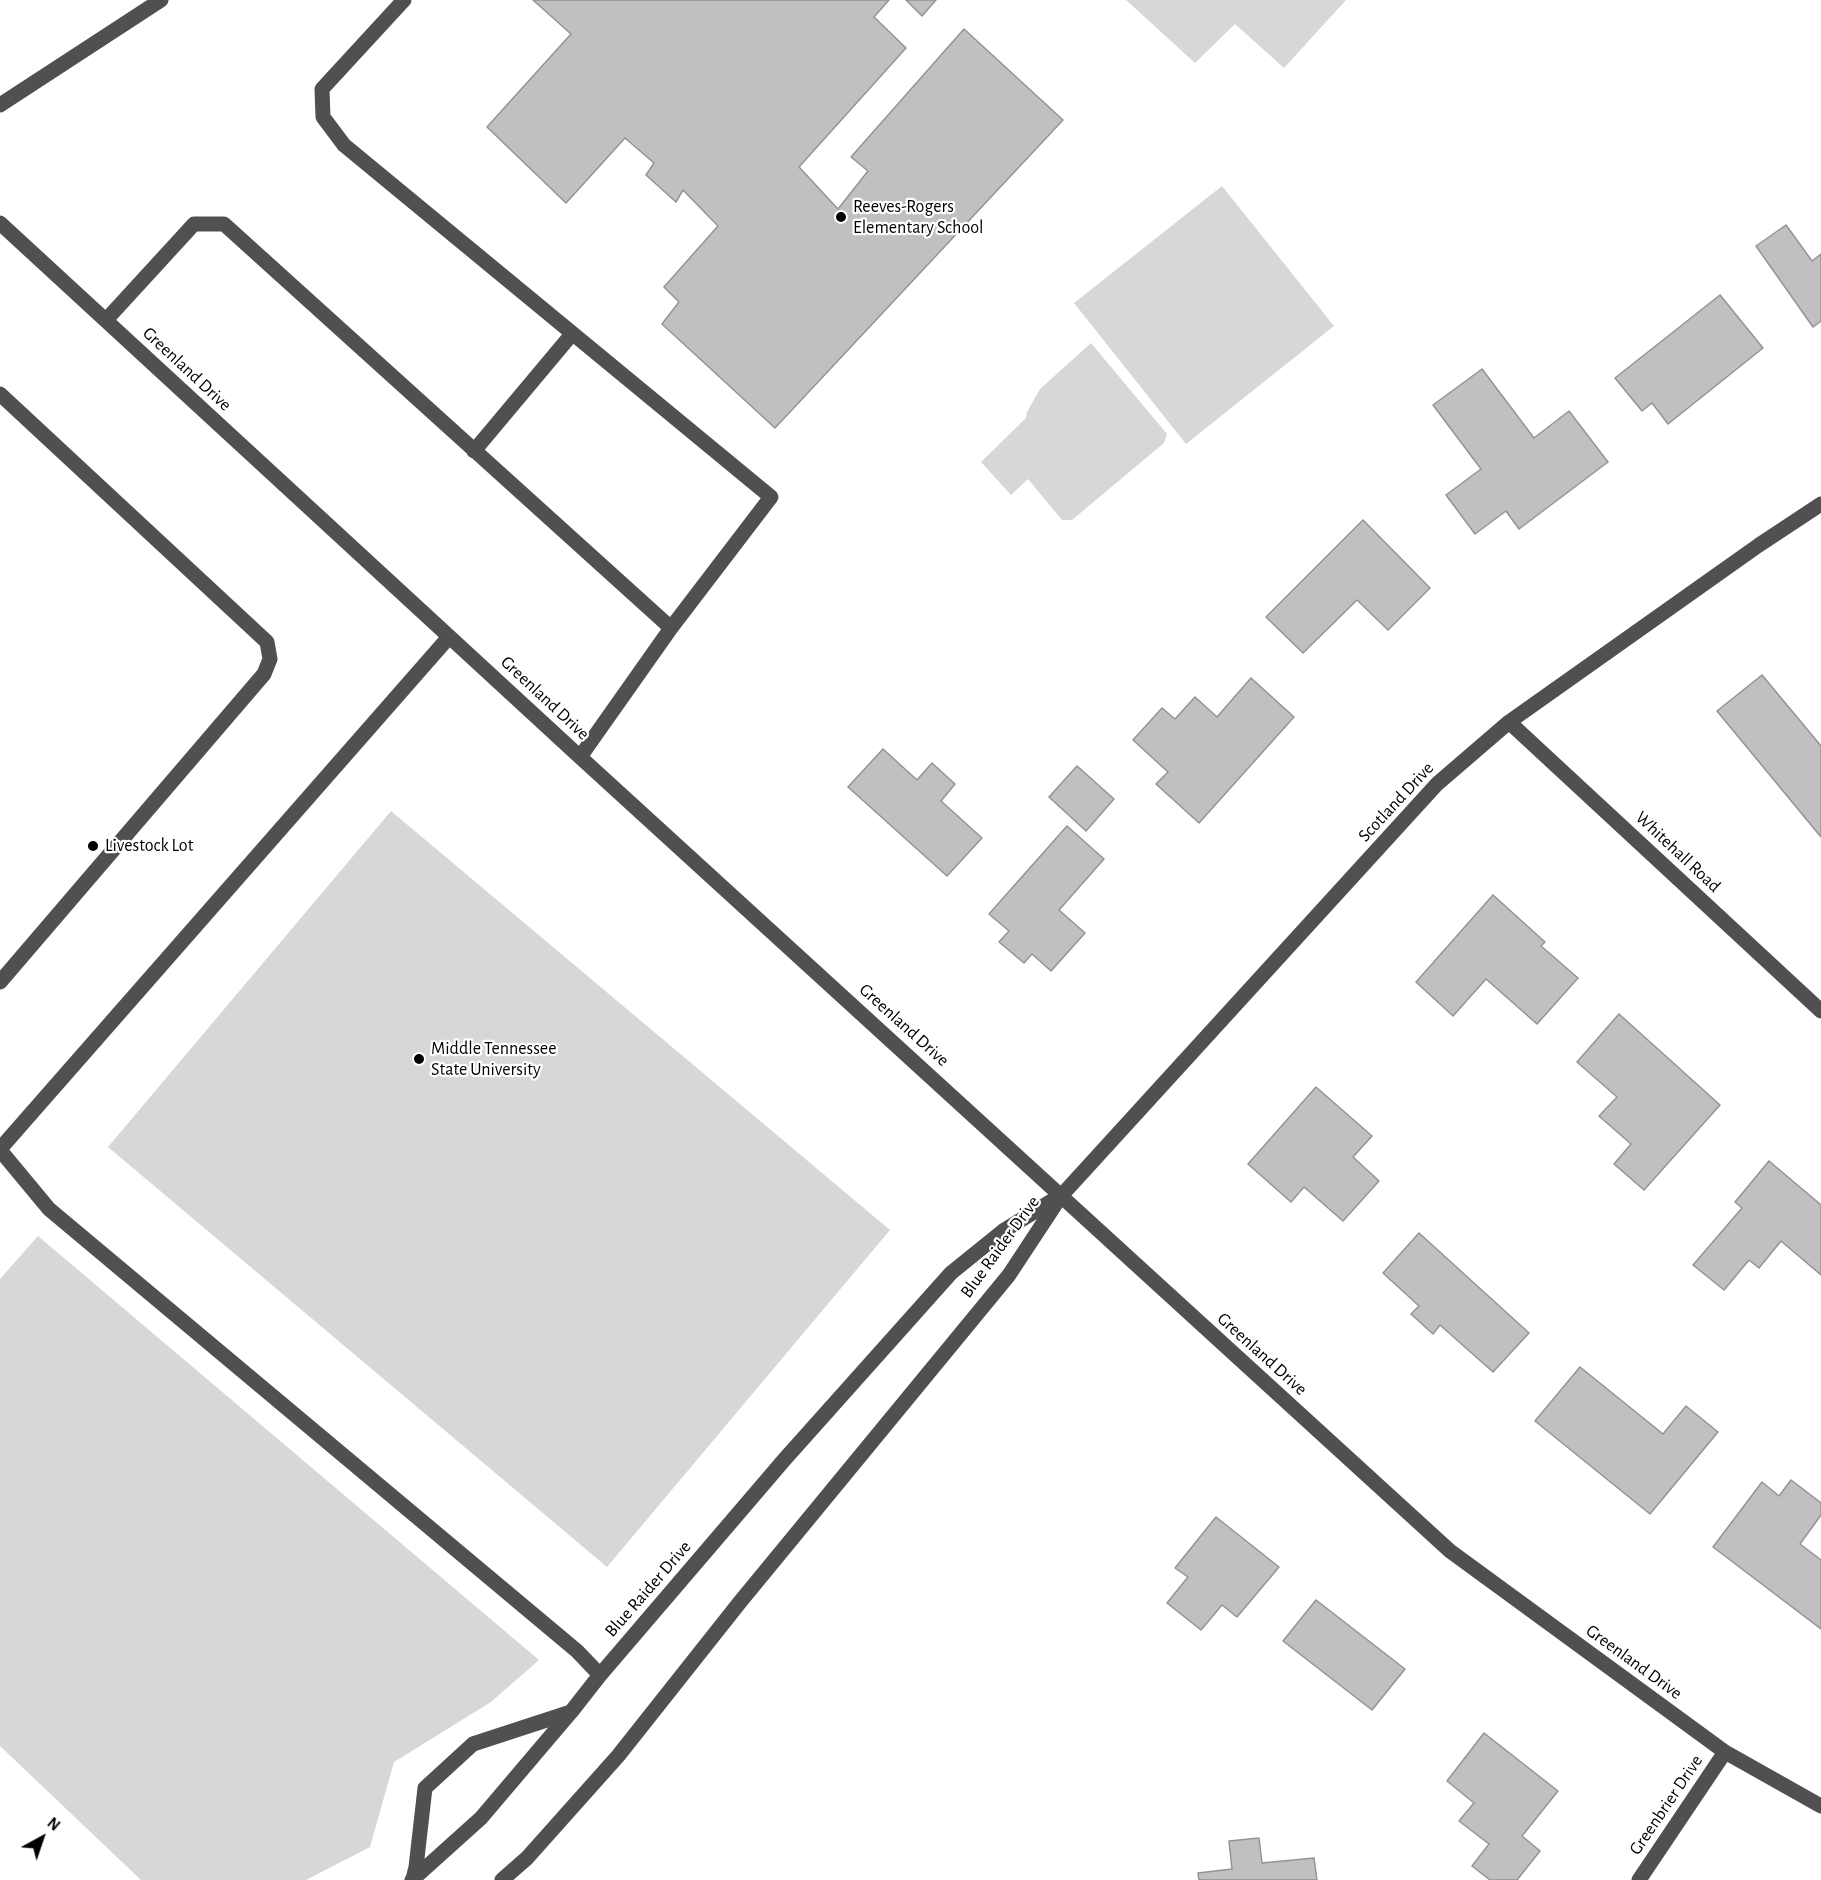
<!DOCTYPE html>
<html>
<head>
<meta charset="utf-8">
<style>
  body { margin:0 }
  #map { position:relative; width:1821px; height:1880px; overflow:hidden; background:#fff; font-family:"Alegreya Sans",sans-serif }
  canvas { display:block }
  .north { position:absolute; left:12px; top:1808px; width:60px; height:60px; -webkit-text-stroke:4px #fff; paint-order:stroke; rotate:40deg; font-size:16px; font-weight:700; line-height:24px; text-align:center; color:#000 }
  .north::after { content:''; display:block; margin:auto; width:21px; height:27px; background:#000; clip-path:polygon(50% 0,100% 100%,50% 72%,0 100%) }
</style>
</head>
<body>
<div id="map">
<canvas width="1821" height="1880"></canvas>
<div class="north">N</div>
</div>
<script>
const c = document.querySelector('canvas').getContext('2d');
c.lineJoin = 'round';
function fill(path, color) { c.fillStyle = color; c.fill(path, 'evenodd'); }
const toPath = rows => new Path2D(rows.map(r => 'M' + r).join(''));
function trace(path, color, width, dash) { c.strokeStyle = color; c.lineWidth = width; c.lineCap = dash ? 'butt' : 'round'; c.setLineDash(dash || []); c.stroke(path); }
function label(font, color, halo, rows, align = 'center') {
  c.font = font + ' "Alegreya Sans",sans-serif'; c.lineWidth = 4.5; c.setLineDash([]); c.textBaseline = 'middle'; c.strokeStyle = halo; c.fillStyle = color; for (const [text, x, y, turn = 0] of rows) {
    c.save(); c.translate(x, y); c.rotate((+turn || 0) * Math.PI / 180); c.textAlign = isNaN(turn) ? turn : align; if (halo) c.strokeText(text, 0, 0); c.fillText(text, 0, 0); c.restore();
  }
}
fill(toPath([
  [1126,0,1346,0,1284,68,1235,24,1195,63],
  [1222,186,1334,326,1186,444,1074,303],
  [1091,343,1167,434,1164,443,1072,520,1062,520,1028,479,1011,495,981,462,1026,418,1027,412,1040,389],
  [391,811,890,1230,607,1567,108,1147],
  [38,1236,539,1660,491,1702,394,1762,370,1847,306,1880,141,1880,0,1746,0,1279]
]), '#d7d7d7');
const building = toPath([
  [533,0,889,0,874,17,906,48,799,167,838,209,868,171,851,157,964,29,1063,120,775,428,662,324,679,302,664,287,718,226,683,190,676,202,646,175,654,163,625,138,566,203,487,127,571,34,533,0],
  [906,0,936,0,922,16,906,0],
  [1786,225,1812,261,1821,254,1821,321,1813,327,1756,246,1786,225],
  [1720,295,1763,348,1668,424,1652,403,1642,411,1615,378,1720,295],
  [1482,369,1534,438,1569,411,1608,462,1519,529,1506,511,1475,534,1446,495,1481,469,1433,405,1482,369],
  [1363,520,1430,588,1388,630,1357,600,1303,653,1266,617,1363,520],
  [1762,675,1821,746,1821,837,1717,711,1762,675],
  [1251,678,1294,717,1199,823,1156,784,1168,772,1133,740,1162,708,1175,719,1195,697,1217,717,1251,678],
  [883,749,917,780,932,763,955,784,941,801,982,838,947,876,848,787,883,749],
  [1077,766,1114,799,1086,831,1049,797,1077,766],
  [1067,826,1104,859,1059,910,1085,933,1051,971,1032,954,1024,963,999,942,1009,931,989,914,1067,826],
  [1493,895,1545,942,1541,946,1578,978,1537,1024,1486,979,1453,1016,1416,982,1493,895],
  [1619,1014,1720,1105,1644,1190,1614,1164,1631,1144,1599,1116,1617,1097,1577,1062,1619,1014],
  [1316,1087,1372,1136,1353,1157,1379,1181,1343,1221,1304,1187,1291,1202,1248,1164,1316,1087],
  [1769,1161,1821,1205,1821,1275,1781,1241,1759,1268,1749,1260,1724,1290,1693,1265,1742,1208,1735,1202,1769,1161],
  [1419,1233,1529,1333,1493,1372,1440,1325,1433,1334,1411,1314,1419,1306,1383,1273,1419,1233],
  [1580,1367,1663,1434,1686,1406,1718,1432,1650,1514,1535,1421,1580,1367],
  [1791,1480,1821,1503,1821,1515,1800,1544,1821,1560,1821,1629,1713,1547,1762,1482,1779,1496,1791,1480],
  [1216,1517,1279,1567,1237,1617,1222,1605,1201,1630,1167,1603,1188,1577,1175,1568,1216,1517],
  [1316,1600,1405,1669,1372,1710,1283,1641,1316,1600],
  [1484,1733,1558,1791,1522,1836,1540,1851,1517,1880,1490,1880,1472,1866,1489,1844,1459,1821,1474,1803,1447,1781,1484,1733],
  [1259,1838,1262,1863,1314,1858,1317,1880,1199,1880,1198,1873,1232,1869,1229,1841,1259,1838]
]);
fill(building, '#c0c0c0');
trace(building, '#949494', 1.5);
trace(toPath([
  [404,0,322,89,323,117,344,145,771,497,671,628,580,757],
  [0,105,161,0],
  [0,223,580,757,1450,1551,1725,1752,1821,1806],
  [106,320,194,224,224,224,671,628],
  [0,394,267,642,270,659,264,674,0,982],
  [474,451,572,334],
  [1509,722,1821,1011],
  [0,1149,449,637],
  [0,1150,49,1209,577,1651,600,1675],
  [413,1879,416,1867,425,1788,473,1744,571,1712],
  [412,1880,481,1818,571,1712,600,1675,784,1460,951,1273,1003,1231,1055,1199],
  [502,1880,527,1858,618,1756,740,1602,1009,1275,1061,1196,1437,784,1509,722,1759,545,1821,504],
  [1639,1880,1725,1752]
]), '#505050', 15);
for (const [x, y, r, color] of [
  [841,217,6,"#000"],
  [93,846,6,"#000"],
  [419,1059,6,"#000"]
]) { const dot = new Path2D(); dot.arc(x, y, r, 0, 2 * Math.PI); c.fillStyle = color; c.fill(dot); trace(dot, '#fff', 2); }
label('18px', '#000', '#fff', [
  ["Reeves-Rogers",853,207],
  ["Elementary School",853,228],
  ["Livestock Lot",105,846],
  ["Middle Tennessee",431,1049],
  ["State University",431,1070]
], 'left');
label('18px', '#000', '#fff', [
  ["Greenland Drive",187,369,43],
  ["Greenland Drive",545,698,43],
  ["Scotland Drive",1396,802,-47],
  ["Whitehall Road",1678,852,43],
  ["Greenland Drive",904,1025,42],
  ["Blue Raider Drive",1000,1247,-54],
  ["Greenland Drive",1262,1354,42],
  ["Blue Raider Drive",648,1589,-49],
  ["Greenland Drive",1634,1662,36],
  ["Greenbrier Drive",1666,1805,-56]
]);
</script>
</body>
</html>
